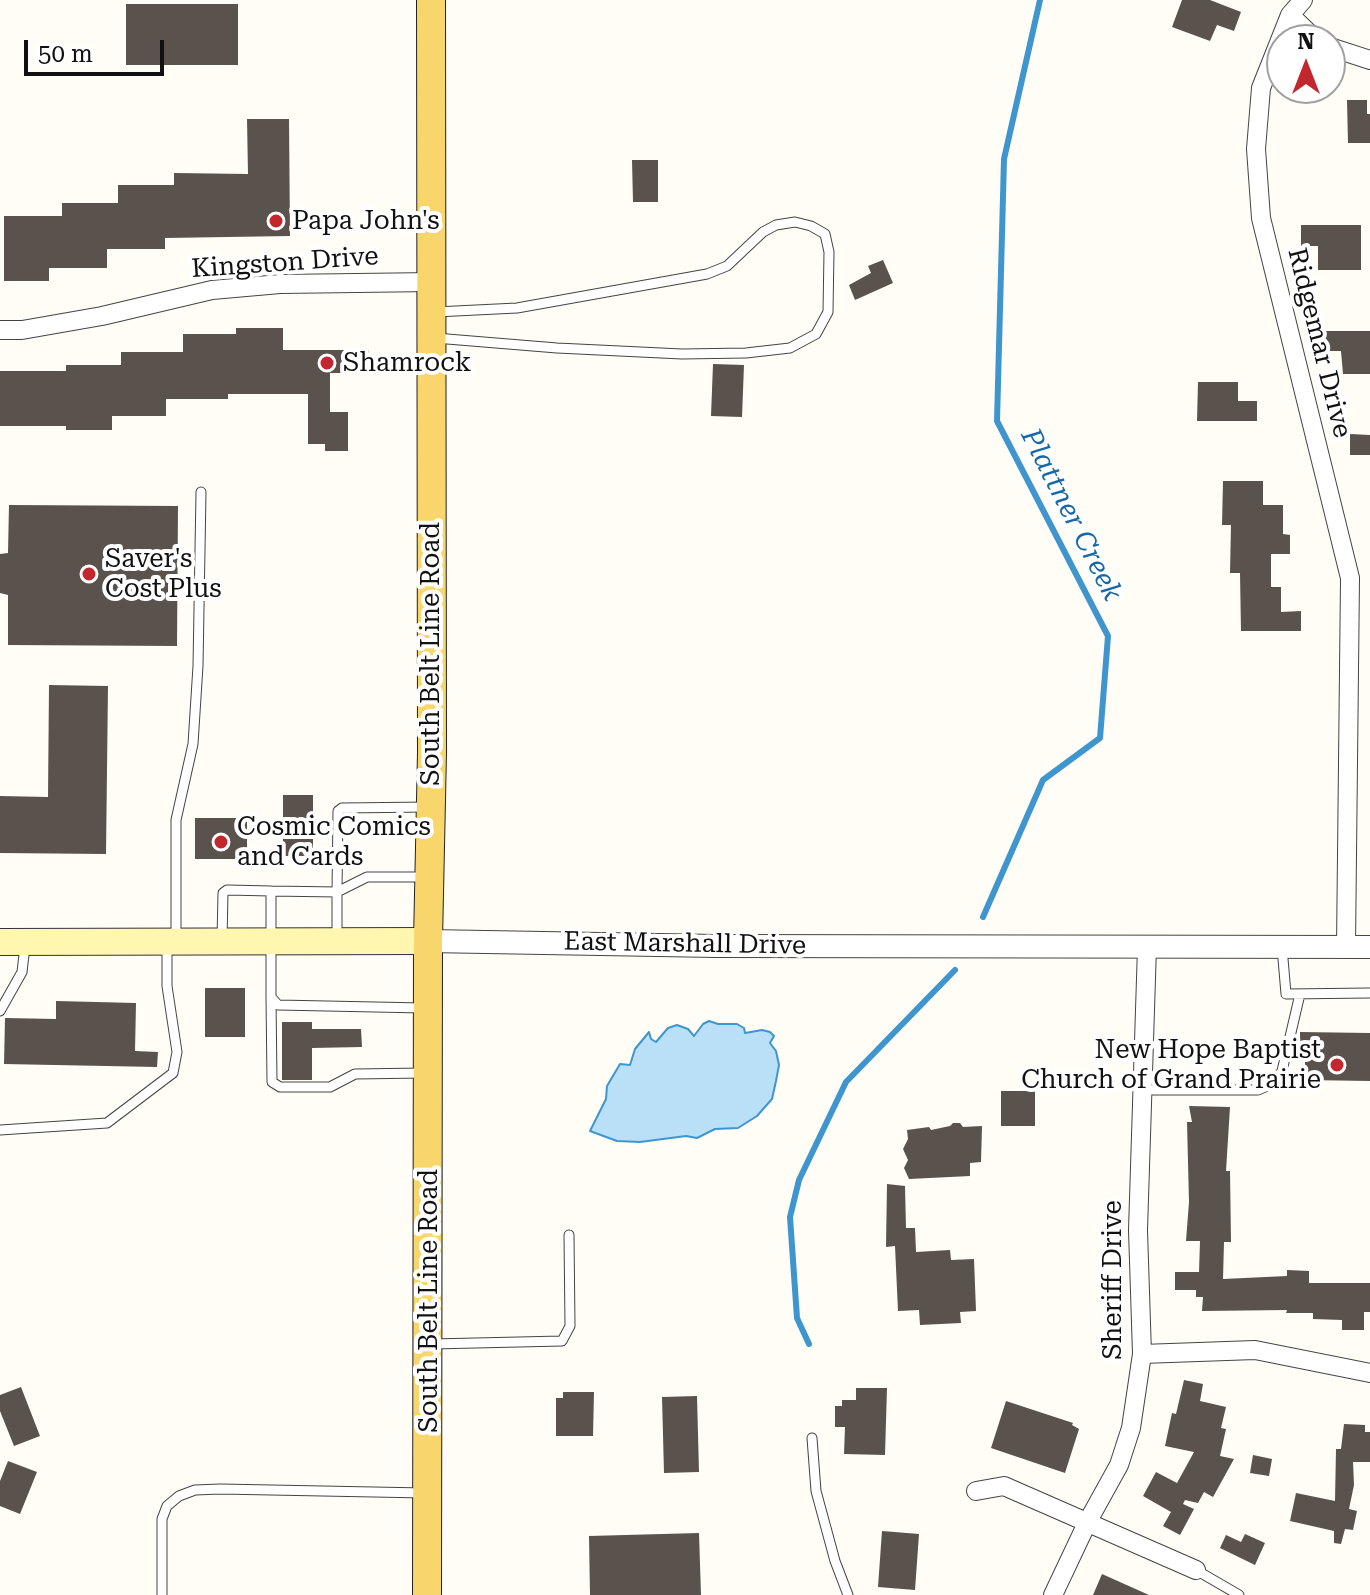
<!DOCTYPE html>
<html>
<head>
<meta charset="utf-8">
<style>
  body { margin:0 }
  #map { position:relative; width:1370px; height:1595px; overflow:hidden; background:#fffdf5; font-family:"Roboto Serif",serif }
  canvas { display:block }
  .north { position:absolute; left:1266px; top:24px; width:80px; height:80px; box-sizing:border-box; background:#fff; border:2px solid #a0a0a0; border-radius:50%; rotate:0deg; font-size:22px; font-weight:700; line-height:32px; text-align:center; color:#111 }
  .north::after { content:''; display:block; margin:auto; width:28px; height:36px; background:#c4262e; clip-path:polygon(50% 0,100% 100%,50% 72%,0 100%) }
  .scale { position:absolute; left:24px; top:40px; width:140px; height:36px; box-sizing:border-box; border:4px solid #111; border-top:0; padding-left:10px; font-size:24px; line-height:28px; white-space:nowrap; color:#111; -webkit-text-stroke:6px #fff; paint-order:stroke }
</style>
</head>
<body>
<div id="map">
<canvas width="1370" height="1595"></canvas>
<div class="north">N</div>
<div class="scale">50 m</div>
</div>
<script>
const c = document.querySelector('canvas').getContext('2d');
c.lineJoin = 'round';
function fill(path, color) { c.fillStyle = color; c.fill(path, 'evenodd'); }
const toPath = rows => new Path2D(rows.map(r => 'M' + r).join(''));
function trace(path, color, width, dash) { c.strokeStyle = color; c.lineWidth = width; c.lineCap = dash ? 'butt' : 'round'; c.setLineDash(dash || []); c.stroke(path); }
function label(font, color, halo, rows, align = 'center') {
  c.font = font + ' "Roboto Serif",serif'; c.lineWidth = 8; c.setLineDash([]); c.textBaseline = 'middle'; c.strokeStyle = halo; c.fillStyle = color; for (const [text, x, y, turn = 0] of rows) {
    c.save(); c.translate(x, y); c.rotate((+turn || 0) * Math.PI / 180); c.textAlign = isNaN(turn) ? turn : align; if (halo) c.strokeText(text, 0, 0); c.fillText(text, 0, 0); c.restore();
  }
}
const water = toPath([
  [709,1021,718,1024,737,1024,744,1028,745,1033,762,1030,770,1032,774,1036,770,1043,776,1051,779,1065,776,1081,772,1099,757,1116,738,1128,715,1129,697,1138,686,1136,640,1142,617,1141,590,1131,606,1099,607,1086,620,1064,630,1065,635,1049,649,1032,651,1039,656,1042,668,1028,677,1025,688,1029,694,1036,703,1024,709,1021]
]);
fill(water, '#b9e0f7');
trace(water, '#3f96cf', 2);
trace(toPath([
  [983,917,1043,780,1100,738,1108,636,997,421,1004,159,1040,0],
  [809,1344,797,1318,790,1217,799,1180,846,1082,955,970]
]), '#3f96cf', 6);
fill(toPath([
  [1182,0,1210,0,1241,12,1234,31,1217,25,1210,41,1172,27],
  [126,4,238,4,238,65,126,65],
  [1347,100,1367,100,1367,114,1370,114,1370,143,1348,143],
  [247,119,289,119,290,236,165,238,165,249,107,249,107,268,49,268,49,281,4,281,4,216,62,216,62,203,118,203,118,185,174,185,174,173,248,174],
  [632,160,658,160,658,202,633,202],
  [1301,225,1361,225,1361,270,1318,270,1318,246,1301,246],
  [883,260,893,283,855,300,849,285,871,273,868,266],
  [236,328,283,328,283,350,369,350,369,373,330,373,330,412,348,412,348,451,325,451,325,444,308,444,308,394,228,394,228,399,166,399,166,416,112,416,112,430,66,430,66,426,0,426,0,371,66,371,66,365,121,365,121,352,183,352,183,334,236,334],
  [1325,331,1370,331,1370,374,1343,374,1341,351,1324,351],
  [713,364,744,365,742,417,711,416],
  [1198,382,1238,382,1238,401,1257,401,1257,421,1197,421],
  [1350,434,1370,435,1370,455,1350,455],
  [1223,481,1263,481,1263,505,1283,505,1283,534,1290,535,1290,554,1271,554,1271,587,1281,587,1281,612,1301,611,1301,631,1241,631,1240,573,1230,573,1231,525,1222,525],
  [9,505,178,506,177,646,8,645,8,595,0,593,0,554,8,553],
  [49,685,108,686,106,854,0,853,0,796,48,797],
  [283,795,313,795,313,856,283,856],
  [195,818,247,818,247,859,195,859],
  [205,988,245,988,245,1037,205,1037],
  [56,1001,136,1003,135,1051,158,1052,157,1067,4,1064,5,1018,56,1019],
  [282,1022,312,1022,312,1029,361,1029,362,1047,312,1048,312,1080,282,1080],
  [1300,1032,1370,1033,1370,1081,1305,1080,1305,1050,1300,1050],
  [1001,1091,1035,1091,1035,1126,1001,1126],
  [1189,1106,1230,1107,1226,1171,1230,1171,1231,1242,1224,1242,1223,1279,1287,1276,1287,1270,1309,1271,1309,1283,1370,1283,1370,1312,1364,1312,1364,1330,1342,1330,1342,1320,1313,1319,1313,1313,1286,1313,1287,1310,1202,1311,1203,1297,1196,1297,1196,1290,1175,1290,1175,1272,1199,1272,1200,1241,1186,1241,1189,1202,1187,1122,1192,1122],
  [953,1123,960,1123,963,1127,982,1126,981,1162,970,1163,970,1176,909,1179,904,1168,908,1160,903,1149,908,1139,907,1130,929,1127,931,1130,950,1126],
  [887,1184,905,1186,906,1228,915,1228,916,1252,950,1250,951,1260,974,1259,976,1311,960,1312,961,1323,920,1325,919,1310,898,1311,895,1246,886,1247],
  [1184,1380,1203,1384,1200,1401,1226,1407,1221,1428,1226,1429,1220,1456,1234,1459,1213,1497,1204,1492,1198,1503,1185,1500,1183,1504,1194,1509,1180,1535,1163,1526,1171,1512,1143,1496,1156,1472,1177,1483,1194,1452,1165,1446,1172,1413,1176,1414],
  [21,1387,40,1436,14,1446,0,1411,0,1395],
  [856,1388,887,1388,885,1455,844,1454,845,1427,835,1427,835,1406,842,1406,842,1400,856,1400],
  [563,1392,594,1392,593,1436,556,1436,556,1398,563,1398],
  [697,1396,699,1472,664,1473,662,1397],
  [1006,1401,1073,1423,1072,1425,1079,1429,1065,1473,991,1448],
  [1344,1424,1365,1425,1365,1432,1370,1432,1370,1462,1353,1462,1354,1485,1349,1509,1357,1511,1353,1530,1345,1529,1341,1544,1334,1543,1334,1531,1290,1521,1296,1493,1335,1501,1336,1449,1341,1449],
  [1253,1455,1272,1459,1269,1476,1250,1473],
  [8,1461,37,1472,20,1514,0,1506,0,1481],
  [882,1531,919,1534,915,1590,878,1587],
  [699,1533,701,1595,590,1595,589,1536],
  [1245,1534,1265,1543,1255,1565,1220,1548,1226,1535,1241,1542],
  [1102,1574,1149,1595,1093,1595]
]), '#5a524d');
const service = toPath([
  [435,338,557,348,682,354,746,353,790,348,816,334,828,312,829,252,825,234,811,226,795,222,776,225,763,232,727,266,707,274,517,308,435,312],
  [271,891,337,892,337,938],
  [337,892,338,811,342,808,429,807],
  [337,892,367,877,426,877],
  [176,940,176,820,193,744,198,666,201,492],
  [222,940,223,893,227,890,271,891,271,997,278,1005,423,1008],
  [1282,947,1286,994,1370,993],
  [271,997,272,1082,280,1087,330,1087,355,1074,423,1073],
  [0,1011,22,972,25,946],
  [1143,1090,1258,1090,1272,1084,1282,1071,1300,994],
  [0,1130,107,1123,173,1073,177,1052,167,986,167,943],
  [432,1344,562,1341,570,1326,569,1235],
  [812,1438,816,1491,835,1561,848,1595],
  [1196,1570,1239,1595],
  [162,1595,162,1519,167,1506,179,1496,195,1490,220,1489,425,1493]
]);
const minor = toPath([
  [1303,0,1290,15,1261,88,1256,149,1261,218,1350,578,1346,947],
  [1290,15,1316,40],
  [1330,47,1370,60],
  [0,330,22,330,102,316,212,290,280,284,433,282],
  [1142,1354,1255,1350,1370,1373],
  [976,1491,1004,1486,1196,1570],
  [1053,1595,1088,1521,1119,1465,1131,1428,1142,1354,1138,1230,1147,947]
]);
const tertiary = toPath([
  [428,941,716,946,1370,947]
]);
const secondary = toPath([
  [0,942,428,941]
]);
const primary = toPath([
  [427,1595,428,941,432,752,431,0]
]);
trace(service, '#444', 11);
trace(minor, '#444', 20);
trace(tertiary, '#444', 24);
trace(secondary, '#333', 28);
trace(primary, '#222', 30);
trace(service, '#fff', 9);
trace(minor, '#fff', 18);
trace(tertiary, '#fff', 22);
trace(secondary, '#fff6b0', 26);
trace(primary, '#f9d66b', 28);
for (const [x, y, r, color] of [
  [276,221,8,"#c4262e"],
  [327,363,8,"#c4262e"],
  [89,574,8,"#c4262e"],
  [221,842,8,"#c4262e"],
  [1337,1065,8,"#c4262e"]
]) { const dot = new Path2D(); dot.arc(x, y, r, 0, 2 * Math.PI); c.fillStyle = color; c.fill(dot); trace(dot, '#fff', 3); }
label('26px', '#111', '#fff', [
  ["Papa John's",292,221],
  ["Shamrock",343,363],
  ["Saver's",105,559],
  ["Cost Plus",105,589],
  ["Cosmic Comics",237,827],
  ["and Cards",237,857],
  ["New Hope Baptist",1321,1050,"right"],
  ["Church of Grand Prairie",1321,1080,"right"]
], 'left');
label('26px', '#111', '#fff', [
  ["Kingston Drive",285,263,-4],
  ["Ridgemar Drive",1319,343,76],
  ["South Belt Line Road",431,654,-90],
  ["East Marshall Drive",685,944,1],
  ["Sheriff Drive",1113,1280,-90],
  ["South Belt Line Road",429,1301,-90]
]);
label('italic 28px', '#1768a6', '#fff', [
  ["Plattner Creek",1071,515,63]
]);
</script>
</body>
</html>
